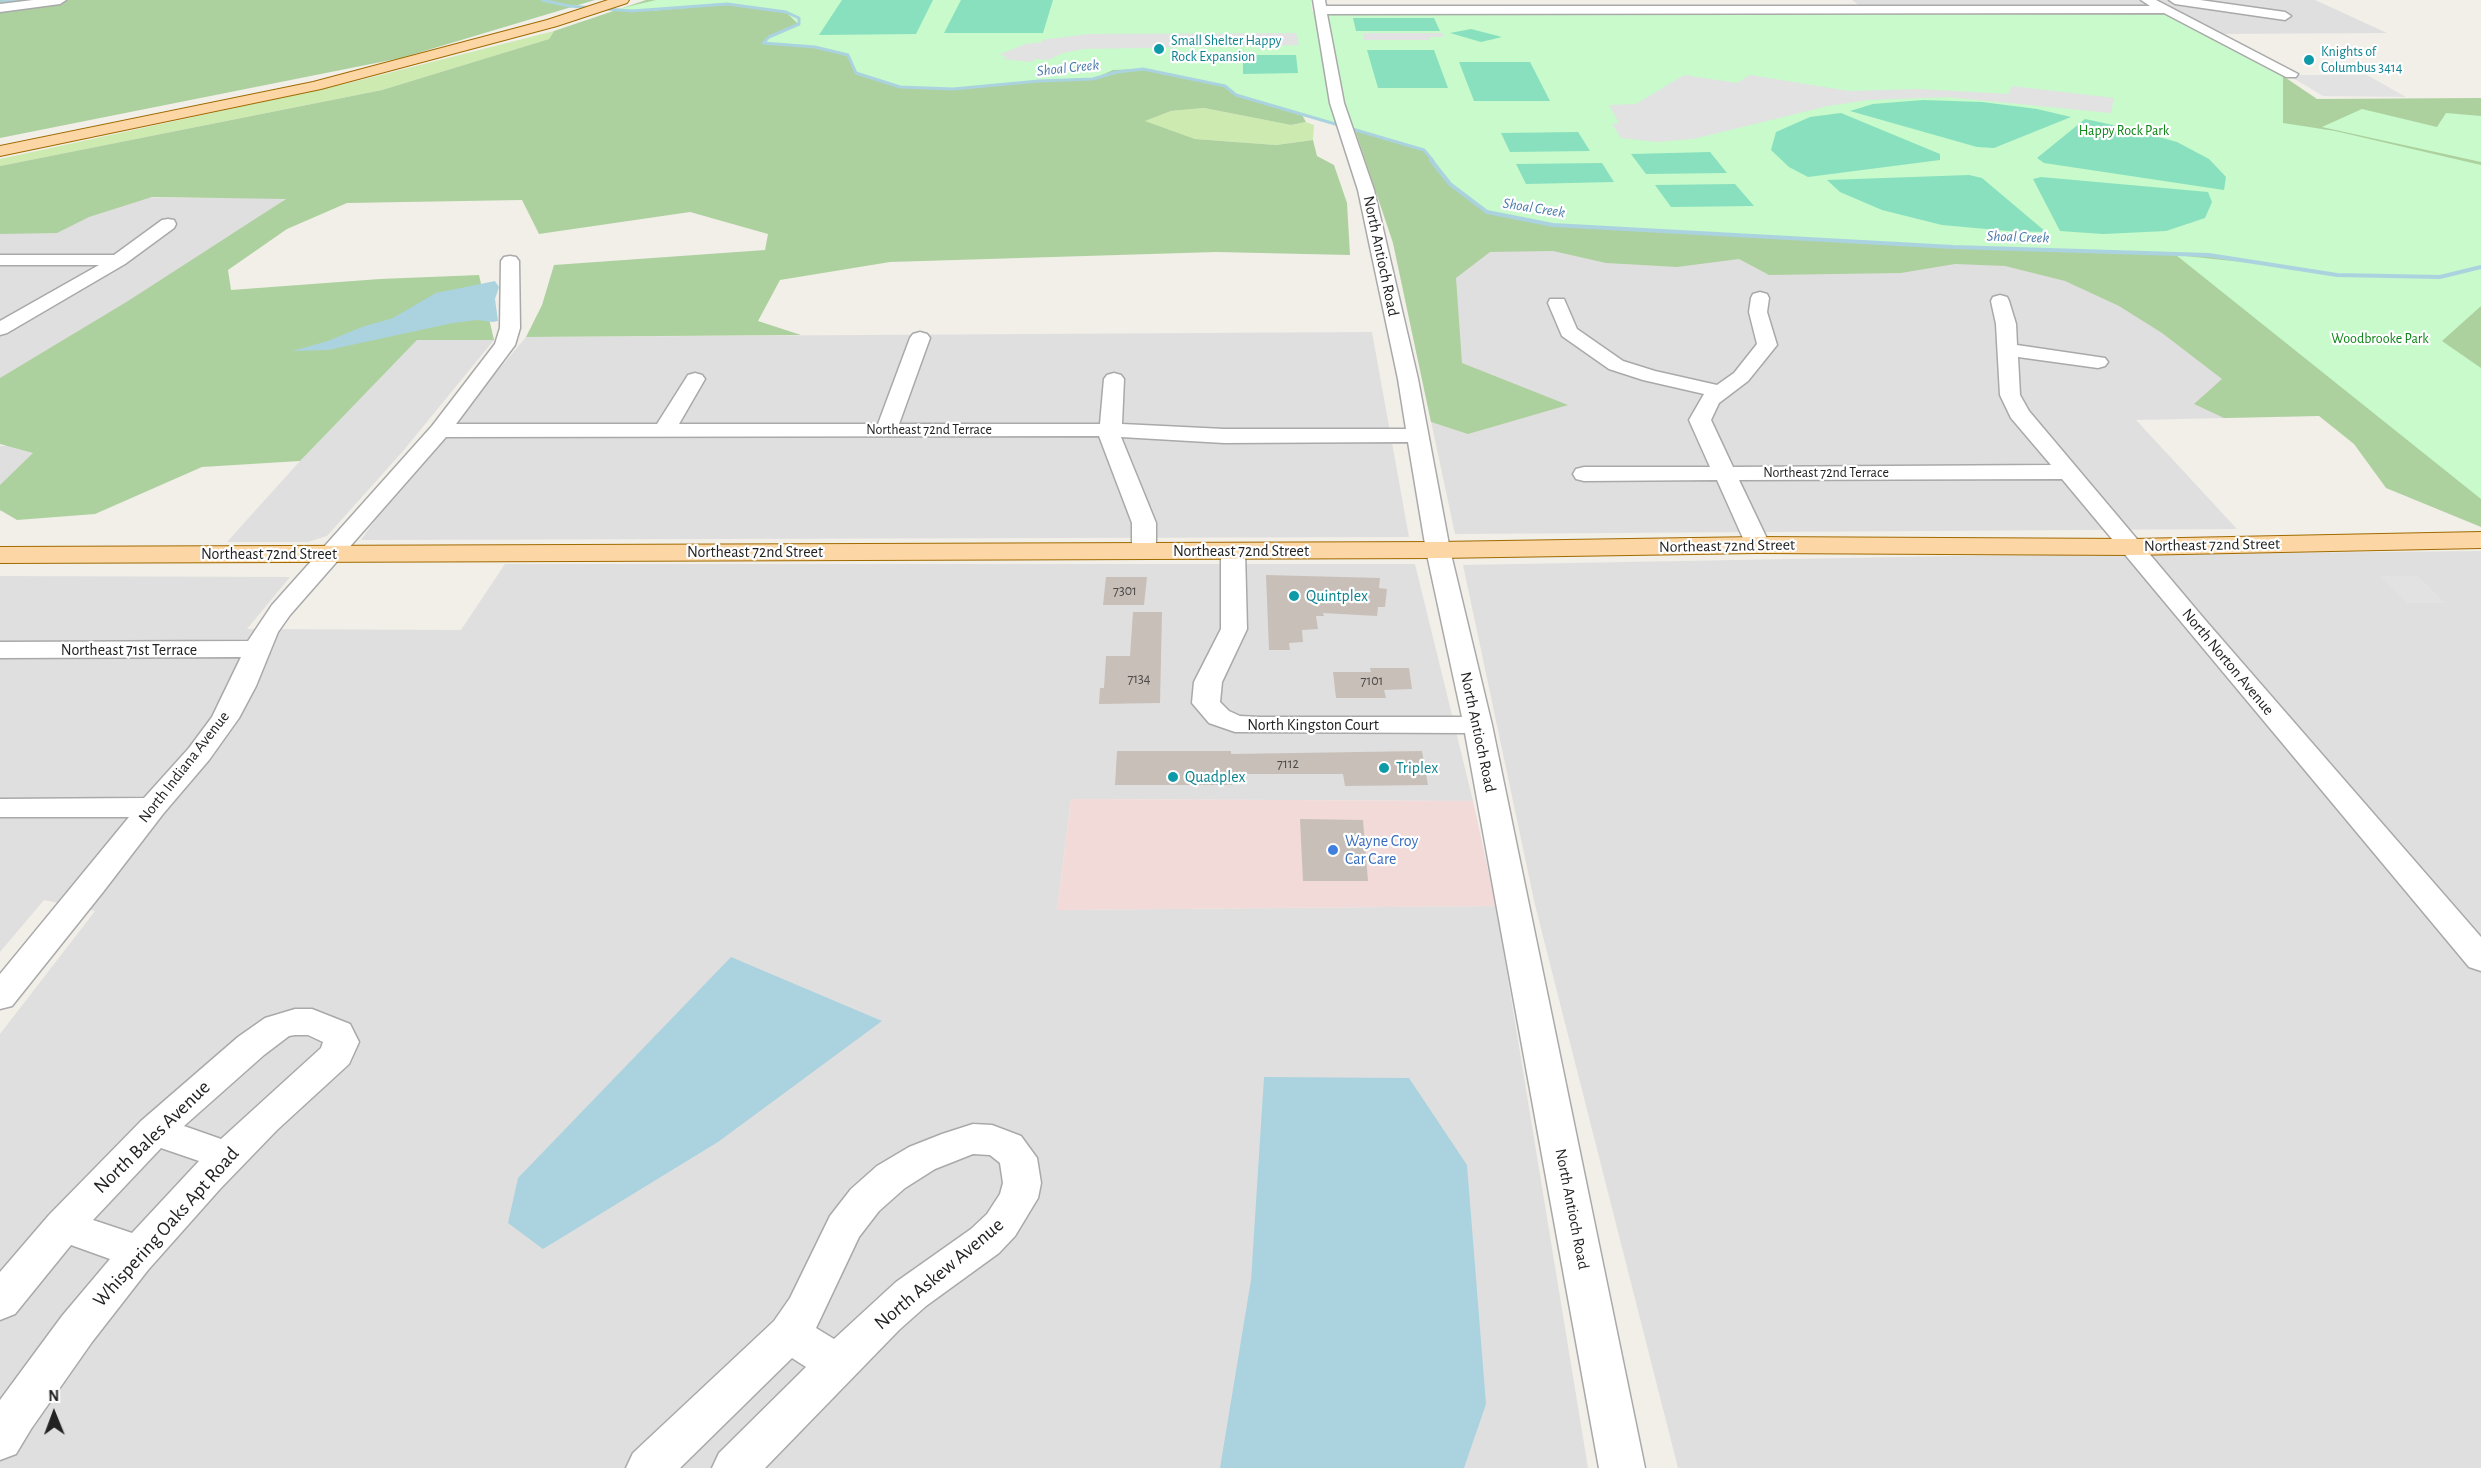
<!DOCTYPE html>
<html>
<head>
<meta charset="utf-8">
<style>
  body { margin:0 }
  #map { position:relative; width:2481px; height:1468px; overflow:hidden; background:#f2efe9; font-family:"Alegreya Sans",sans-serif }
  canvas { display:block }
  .north { position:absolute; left:24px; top:1384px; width:60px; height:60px; -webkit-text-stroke:4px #fff; paint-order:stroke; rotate:359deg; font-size:16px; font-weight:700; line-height:24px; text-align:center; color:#222 }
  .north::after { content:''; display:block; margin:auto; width:21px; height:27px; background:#222; clip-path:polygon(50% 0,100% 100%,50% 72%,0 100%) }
</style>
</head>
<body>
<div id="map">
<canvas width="2481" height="1468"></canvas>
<div class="north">N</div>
</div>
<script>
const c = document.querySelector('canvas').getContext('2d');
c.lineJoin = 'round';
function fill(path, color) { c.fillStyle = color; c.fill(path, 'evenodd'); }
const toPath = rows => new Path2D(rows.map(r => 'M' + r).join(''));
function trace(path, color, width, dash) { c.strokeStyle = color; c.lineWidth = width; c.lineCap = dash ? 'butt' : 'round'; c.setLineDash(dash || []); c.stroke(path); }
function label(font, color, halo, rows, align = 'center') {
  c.font = font + ' "Alegreya Sans",sans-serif'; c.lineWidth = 4.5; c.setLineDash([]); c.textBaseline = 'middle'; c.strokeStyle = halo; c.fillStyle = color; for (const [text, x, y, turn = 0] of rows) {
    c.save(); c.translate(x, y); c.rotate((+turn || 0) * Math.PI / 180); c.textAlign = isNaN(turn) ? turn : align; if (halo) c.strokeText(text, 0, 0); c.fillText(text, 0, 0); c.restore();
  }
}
fill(toPath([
  [1852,0,2315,0,2387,33,2213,34,1862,8],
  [0,197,287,198,0,406],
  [1393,243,2164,256,2360,415,2136,420,2237,529,1455,534],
  [1372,332,1409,537,361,540,390,499,526,337],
  [417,340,494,340,403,451,327,536,308,542,227,542,308,452],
  [82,445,0,512,0,446],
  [2481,551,2481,1468,1678,1468,1535,905,1463,565,1955,556],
  [505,564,1415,564,1473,801,1071,799,1057,910,1496,906,1588,1468,0,1468,0,1034,95,911,44,900,0,952,0,576,290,577,247,629,461,630]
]), '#e0dfdf');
fill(toPath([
  [1071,799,1473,801,1496,906,1057,910]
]), '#f2dad9');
fill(toPath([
  [554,31,549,39,382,90,0,166,0,159,345,84],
  [1204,108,1291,125,1306,122,1314,125,1313,140,1276,145,1195,139,1144,121,1171,111]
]), '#cdebb0');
fill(toPath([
  [0,0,595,0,401,58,0,138],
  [646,0,797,0,1115,50,1296,104,1306,122,1291,125,1204,108,1171,111,1145,121,1195,139,1276,145,1313,140,1317,156,1334,165,1347,203,1350,255,1216,252,890,262,780,280,758,321,801,335,526,337,542,305,554,265,765,250,768,234,690,212,539,234,522,200,347,203,287,229,228,270,231,290,380,279,479,275,494,340,417,340,300,461,202,467,95,514,17,520,0,510,0,485,33,453,0,444,0,378,128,301,286,199,152,197,89,217,57,233,0,234,0,166,382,90,549,39,554,31],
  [2283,76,2317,99,2481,98,2481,527,2386,488,2354,444,2319,416,2224,418,2194,404,2222,379,2162,333,2119,306,2065,281,2005,266,1955,264,1901,273,1769,275,1739,259,1677,267,1606,263,1553,251,1490,252,1456,278,1462,363,1568,405,1468,434,1431,422,1393,243,1348,109,2268,238]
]), '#add19e');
fill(toPath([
  [656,0,1311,0,1312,11,2163,10,2283,76,2283,123,2335,131,2481,165,2481,306,2442,341,2481,368,2481,499,2176,255,2280,266,2209,255,1953,247,1553,225,1487,212,1450,184,1424,150,1293,113,1236,95,1225,86,1143,69,1113,70,1093,79,1038,81,953,89,900,87,856,73,848,55,814,47,763,43,769,37,798,24,786,12,727,4,651,11,618,9],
  [2362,109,2437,127,2446,113,2481,116,2481,162,2322,127]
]), '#c8facc');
fill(toPath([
  [842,0,933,0,916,34,819,35],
  [961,0,1053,0,1043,33,944,33],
  [1353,18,1434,18,1440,31,1356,31],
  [1471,29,1502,37,1481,42,1450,33],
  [1367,50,1434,50,1448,88,1378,88],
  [1243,55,1296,55,1298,73,1243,74],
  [1459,62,1530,62,1550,101,1474,101],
  [1923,100,1982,102,2037,109,2071,117,1994,148,1977,147,1850,111,1873,104],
  [1841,113,1940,154,1940,160,1808,177,1789,167,1771,150,1776,132,1810,117],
  [2085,119,2122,127,2177,142,2209,159,2226,177,2224,190,2044,163,2037,158],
  [1578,132,1590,151,1510,152,1501,133],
  [1710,152,1727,173,1646,174,1631,154],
  [1602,163,1614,182,1526,184,1516,164],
  [1969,175,1982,178,2046,232,2008,231,1942,225,1882,210,1840,192,1827,180],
  [2041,177,2208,192,2212,202,2205,218,2166,231,2103,234,2060,231,2033,179],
  [1735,184,1754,206,1671,207,1655,185]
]), '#88e0be');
fill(toPath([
  [1296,33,1299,45,1084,49,1063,53,1048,60,1036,59,1031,62,1003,59,1007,56,998,55,1026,44,1044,42,1041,40,1088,34],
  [1363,33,1442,33,1444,37,1429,37,1430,40,1364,40],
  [1684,75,1737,83,1750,75,1849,91,1919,89,2008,94,2012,86,2114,98,2111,113,1947,97,1868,100,1828,106,1693,139,1657,142,1621,138,1612,124,1619,123,1609,105,1636,104],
  [2288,75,2367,75,2406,97,2323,96],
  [2380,576,2418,576,2446,603,2407,603]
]), '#e2e2e2');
fill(toPath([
  [495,281,499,287,495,299,498,321,493,322,477,320,453,323,328,350,292,351,328,341,362,327,393,318,436,293],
  [731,957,882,1021,718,1142,543,1249,508,1223,518,1178],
  [1264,1077,1409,1078,1467,1165,1486,1404,1464,1468,1220,1468,1251,1280]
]), '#aad3df');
trace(toPath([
  [542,0,569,6,632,11,727,4,786,12,799,18,799,24,769,37,763,43,815,47,848,55,856,73,900,87,953,89,1039,81,1093,79,1117,72,1143,69,1225,86,1236,95,1424,150,1433,161],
  [0,2,21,0]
]), '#aad3df', 3);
trace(toPath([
  [1431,160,1450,184,1487,212,1553,225,1953,247,2209,255,2337,275,2440,277,2481,267]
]), '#aad3df', 4);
fill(toPath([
  [1266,575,1380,578,1379,588,1387,589,1385,607,1378,607,1377,616,1323,613,1324,616,1316,616,1318,629,1302,630,1303,642,1289,643,1290,650,1269,650],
  [1106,577,1147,577,1144,605,1103,605],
  [1133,612,1162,612,1160,703,1099,704,1100,688,1104,688,1106,656,1130,656],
  [1370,668,1409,668,1412,689,1384,690,1386,698,1336,698,1333,672,1371,672],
  [1117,751,1231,751,1231,754,1422,751,1428,785,1345,786,1343,774,1232,774,1232,785,1115,785],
  [1300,819,1363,820,1368,881,1303,881]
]), '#c7bfb8');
const minor = toPath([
  [33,0,66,0,60,4,0,12,0,4,33,0],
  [1313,0,1325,0,1326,6,2150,6,2141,0,2156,0,2298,74,2296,77,2286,77,2164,13,1327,14,1344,103,1374,190,1418,379,1450,550,1492,725,1645,1468,1599,1468,1465,733,1235,732,1209,723,1192,703,1194,682,1221,629,1221,551,1224,546,1233,544,1242,546,1245,551,1247,629,1222,682,1220,702,1229,711,1240,716,1259,717,1462,717,1426,550,1408,442,1224,443,1121,437,1156,523,1156,551,1153,556,1144,558,1135,556,1132,551,1132,523,1099,436,446,437,290,615,278,632,256,686,239,718,209,760,163,814,103,892,12,1006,0,1009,0,974,129,817,0,817,0,799,144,798,189,748,212,717,241,657,0,658,0,642,248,641,272,605,432,426,495,344,500,328,501,261,504,257,510,256,516,257,519,261,520,328,515,345,456,424,657,424,688,375,695,373,702,375,705,379,679,424,878,424,910,338,913,334,920,332,927,334,930,338,899,424,1100,424,1104,379,1107,375,1114,373,1121,375,1124,379,1122,424,1224,429,1406,429,1398,379,1358,190,1330,103,1313,0],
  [2169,0,2200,0,2285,12,2291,16,2285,20,2175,4,2169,0],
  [168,219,174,220,176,224,174,228,125,264,7,333,0,335,0,321,99,265,0,265,0,255,114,255,162,220,168,219],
  [1760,292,1767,294,1769,298,1767,312,1777,345,1748,381,1719,403,1711,420,1733,467,2051,465,2011,418,2000,395,1996,324,1991,301,1993,297,2000,295,2007,297,2009,301,2016,324,2017,345,2105,358,2108,362,2105,366,2098,368,2018,357,2020,395,2029,411,2206,621,2481,937,2481,971,2469,967,2062,479,1739,480,1770,545,1767,550,1758,552,1749,550,1746,545,1717,480,1584,481,1576,479,1573,474,1576,469,1584,467,1710,467,1689,420,1704,394,1643,380,1609,369,1562,336,1548,303,1550,299,1564,299,1577,329,1623,361,1655,371,1717,385,1734,373,1757,344,1749,312,1751,298,1753,294,1760,292],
  [295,1009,312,1009,350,1024,359,1042,349,1064,277,1130,220,1189,148,1270,92,1342,31,1429,16,1454,0,1460,0,1400,62,1316,110,1259,71,1245,15,1314,0,1320,0,1272,49,1215,141,1121,238,1037,265,1018,295,1009],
  [295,1035,308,1035,323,1042,321,1048,221,1139,184,1126,264,1055,289,1036,295,1035],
  [161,1148,199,1161,132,1233,93,1220,161,1148],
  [973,1124,992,1125,1021,1136,1037,1158,1041,1183,1038,1198,1015,1236,999,1253,926,1306,899,1330,765,1468,712,1468,719,1453,806,1367,792,1358,680,1468,626,1468,633,1453,774,1321,790,1298,830,1216,851,1189,877,1166,909,1147,942,1134,973,1124],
  [973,1154,990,1155,1000,1163,1003,1183,1000,1194,987,1214,971,1229,896,1282,834,1339,816,1328,859,1237,879,1211,905,1188,935,1169,973,1154]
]);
const major = toPath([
  [608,0,629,0,627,3,557,26,321,89,0,156,0,146,313,82,547,20,608,0],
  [2481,532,2481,548,2132,555,1758,553,1438,558,0,563,0,547,1438,542,1758,537,2132,539,2481,532]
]);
trace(minor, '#a9a9a9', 3);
trace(major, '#a06b00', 2);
fill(minor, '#fff');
fill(major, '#fcd6a4');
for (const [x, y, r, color] of [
  [1159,49,6,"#0f9aa8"],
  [2309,60,6,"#0f9aa8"],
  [1294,596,6,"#0f9aa8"],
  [1384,768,6,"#0f9aa8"],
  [1173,777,6,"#0f9aa8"],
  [1333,850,6,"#3f7fe0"]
]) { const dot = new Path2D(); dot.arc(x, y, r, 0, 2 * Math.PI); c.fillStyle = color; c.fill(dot); trace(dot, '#fff', 2); }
label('14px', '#0d838f', '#fff', [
  ["Small Shelter Happy",1171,41],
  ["Rock Expansion",1171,57],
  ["Knights of",2321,52],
  ["Columbus 3414",2321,68]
], 'left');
label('14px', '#0c8416', '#fff', [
  ["Happy Rock Park",2124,131],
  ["Woodbrooke Park",2380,339]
]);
label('14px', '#222', '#fff', [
  ["Northeast 72nd Terrace",929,430],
  ["Northeast 72nd Terrace",1826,473]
]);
label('14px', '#4b4948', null, [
  ["7301",1125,591],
  ["7134",1139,679],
  ["7101",1372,681],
  ["7112",1288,764]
]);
label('italic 15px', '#4a7aab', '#fff', [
  ["Shoal Creek",1068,68,-6],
  ["Shoal Creek",1534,208,9],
  ["Shoal Creek",2018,237,2]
]);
label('16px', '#222', '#fff', [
  ["North Antioch Road",1381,256,78],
  ["Northeast 72nd Street",2212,545,-1],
  ["Northeast 72nd Street",1727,546,-1],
  ["Northeast 72nd Street",1241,551],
  ["Northeast 72nd Street",755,552],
  ["Northeast 72nd Street",269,554],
  ["Northeast 71st Terrace",129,650],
  ["North Norton Avenue",2228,662,50],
  ["North Kingston Court",1313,725],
  ["North Antioch Road",1478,732,78],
  ["North Indiana Avenue",184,767,-52],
  ["North Antioch Road",1572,1209,79]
]);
label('16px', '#0d838f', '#fff', [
  ["Quintplex",1306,596],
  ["Triplex",1396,768],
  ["Quadplex",1185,777]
], 'left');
label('16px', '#366cbe', '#fff', [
  ["Wayne Croy",1345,841],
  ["Car Care",1345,859]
], 'left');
label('20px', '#222', '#fff', [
  ["North Bales Avenue",152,1137,-44],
  ["Whispering Oaks Apt Road",166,1227,-48],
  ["North Askew Avenue",939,1274,-40]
]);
</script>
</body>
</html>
